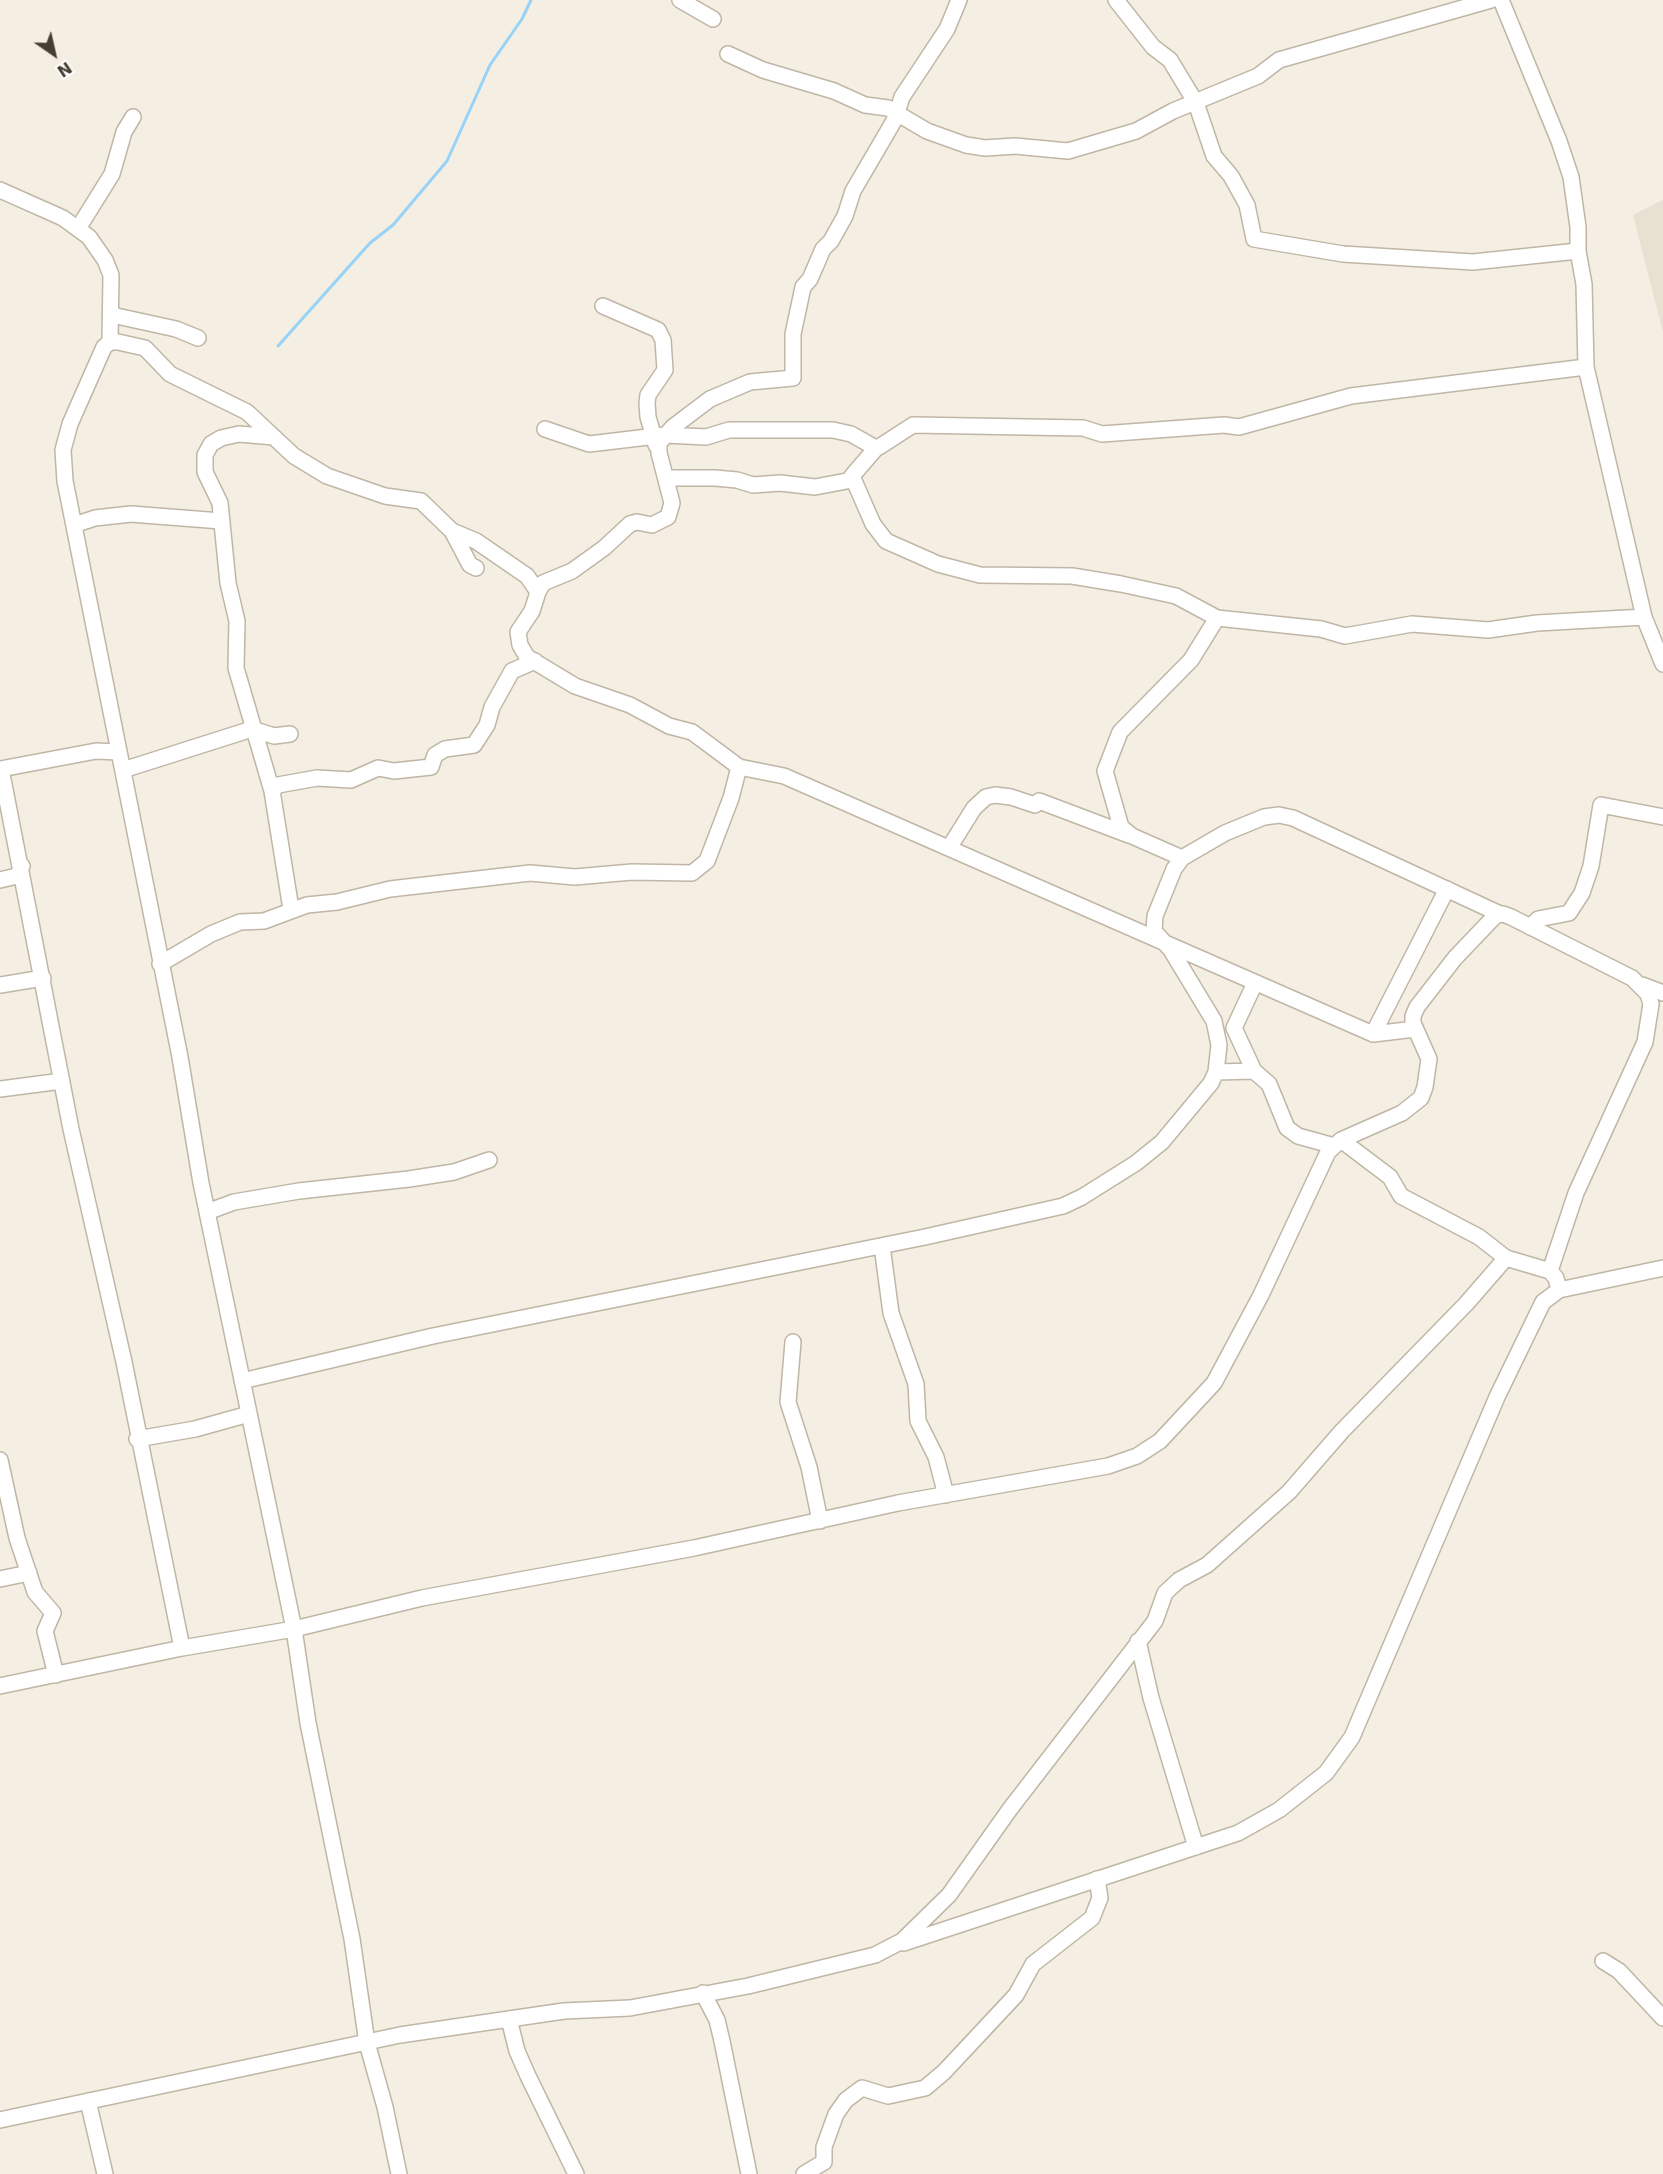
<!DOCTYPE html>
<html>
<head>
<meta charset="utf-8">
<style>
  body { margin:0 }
  #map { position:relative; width:1663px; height:2174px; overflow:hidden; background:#f4eee3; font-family:"DejaVu Sans",sans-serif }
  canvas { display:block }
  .north { position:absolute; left:24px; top:24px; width:60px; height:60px; -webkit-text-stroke:4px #fff; paint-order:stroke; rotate:146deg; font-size:16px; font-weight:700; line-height:24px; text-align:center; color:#463e32 }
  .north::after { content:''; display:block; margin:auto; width:21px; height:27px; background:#463e32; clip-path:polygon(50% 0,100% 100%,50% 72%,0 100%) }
</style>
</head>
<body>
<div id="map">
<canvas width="1663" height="2174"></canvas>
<div class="north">N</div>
</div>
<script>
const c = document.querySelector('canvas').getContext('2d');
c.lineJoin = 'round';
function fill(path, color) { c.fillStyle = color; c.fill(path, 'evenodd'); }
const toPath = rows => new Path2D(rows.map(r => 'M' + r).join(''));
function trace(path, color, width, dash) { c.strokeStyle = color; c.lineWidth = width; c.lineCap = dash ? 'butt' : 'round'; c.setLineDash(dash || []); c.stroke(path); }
fill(toPath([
  [1663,200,1663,332,1633,215]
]), '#e8e0d0');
trace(toPath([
  [278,346,370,243,393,225,447,161,490,65,522,19,531,0]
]), '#97d3f8', 3);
const minor = toPath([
  [680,0,713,19],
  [959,0,947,29,902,97,895,119,853,191,845,216,831,241,823,249,810,279,803,287,793,334,793,378,750,382,710,399,673,427,659,443,659,453,672,503,668,517,652,525,637,522,630,524,604,548,572,571,543,583,538,592,532,611,518,632,520,645,527,657,575,686,630,705,669,726,692,732,739,767,784,776,1373,1034,1447,889],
  [1116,0,1153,47,1170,60,1196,103,1214,156,1231,176,1247,205,1254,239,1343,254,1473,262,1578,251],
  [1501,0,1559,141,1571,177,1578,227,1578,251,1584,284,1586,367,1644,617,1663,664],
  [728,54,763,70,834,91,865,105,888,108,927,131,966,145,985,148,1015,146,1068,151,1136,131,1173,111,1258,76,1279,60,1491,0],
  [0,190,63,218,89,237,105,260,111,275,110,342],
  [79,227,112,174,124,132,133,117],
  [603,306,658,330,663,340,665,370,648,395,647,403,648,417,656,445],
  [112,315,176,329,198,338],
  [545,429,589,444,665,435,706,437,729,430,833,430,851,434,874,447,879,447,913,425,1083,428,1102,434,1224,425,1239,427,1351,396,1586,367],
  [274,437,239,434,221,438,211,444,205,455,205,472,220,503,228,583,237,621,236,668,272,791,291,909],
  [877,447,852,476,873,524,886,541,938,564,980,575,1072,576,1121,584,1176,596,1217,618,1321,629,1345,636,1412,624,1488,630,1537,623,1644,617],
  [667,478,715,478,737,480,753,485,780,483,815,487,852,480],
  [74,525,95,518,131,514,221,521],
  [452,531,476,541,527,576,538,592],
  [119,752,96,751,1,769,71,1129,124,1362,182,1648],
  [123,770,252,729,274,736,290,734],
  [272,791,278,785,317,778,351,780,378,768,394,771,431,767,435,755,445,749,474,745,487,725,492,707,512,671,535,661],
  [949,848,974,808,986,797,995,795,1011,797,1035,805,1039,801,1129,835],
  [1182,858,1132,836,1121,827,1105,771,1120,732,1191,660,1217,618],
  [0,880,17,876,22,866],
  [1530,927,1538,919,1569,913,1582,893,1591,866,1601,805,1663,817],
  [160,964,211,934,240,922,264,921,307,905,337,902,390,889,530,873,575,877,632,872,692,873,707,861,731,798,739,767],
  [1255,983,1234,1028,1254,1071,1269,1084,1287,1128,1298,1136,1334,1146],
  [0,985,43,978],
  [1642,985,1663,993],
  [1373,1034,1415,1029],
  [1216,1072,1254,1071],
  [0,1089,62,1081],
  [1341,1140,1390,1177,1401,1196,1479,1237,1506,1258],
  [207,1212,234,1202,299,1191,409,1179,454,1172,489,1160],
  [882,1246,891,1313,916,1384,918,1421,936,1457,946,1495],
  [1559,1290,1663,1268],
  [793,1342,788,1402,809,1467,820,1521],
  [242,1381,433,1336,925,1237,1063,1206,1082,1197,1136,1163,1162,1142,1211,1083,1216,1072,1219,1045,1214,1021,1171,950,1154,931,1155,916,1174,869,1182,858,1225,833,1264,817,1279,815,1293,818,1500,914],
  [137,1439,195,1429,249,1414],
  [0,1460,17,1538,35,1592,53,1613,45,1631,56,1675],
  [0,1579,29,1573],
  [1138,1641,1151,1698,1196,1847],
  [0,1686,182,1648,294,1629,422,1598,694,1548,898,1503,1108,1466,1137,1456,1160,1441,1214,1383,1261,1295,1328,1152,1341,1140,1402,1113,1421,1098,1425,1087,1429,1059,1413,1023,1413,1016,1417,1007,1455,958,1496,915,1503,914,1511,917,1632,978,1648,994,1651,1004,1645,1042,1576,1193,1550,1271,1506,1258,1466,1304,1342,1431,1289,1492,1207,1565,1179,1580,1165,1593,1155,1621,1010,1809,949,1895,902,1941,875,1955,748,1986,630,2008,564,2011,400,2035,0,2120],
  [904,1943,1238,1833,1279,1810,1326,1773,1352,1737,1497,1397,1543,1302,1559,1290,1556,1278,1550,1271],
  [1603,1961,1619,1971,1663,2018],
  [703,1993,717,2020,722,2041,749,2174],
  [509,2019,517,2051,528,2076,576,2174],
  [88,2101,105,2174],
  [399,2174,385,2107,367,2043,352,1939,308,1723,294,1629,201,1183,180,1057,65,481,63,450,70,424,104,347,110,342,118,342,145,348,170,374,247,412,294,456,327,476,385,496,421,501,452,531,470,565,476,568],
  [804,2174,824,2162,824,2147,836,2114,846,2100,862,2088,888,2096,925,2088,944,2072,1016,1995,1033,1964,1092,1918,1100,1898,1097,1879]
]);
trace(minor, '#c0b6a5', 18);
trace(minor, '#fff', 15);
</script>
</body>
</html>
